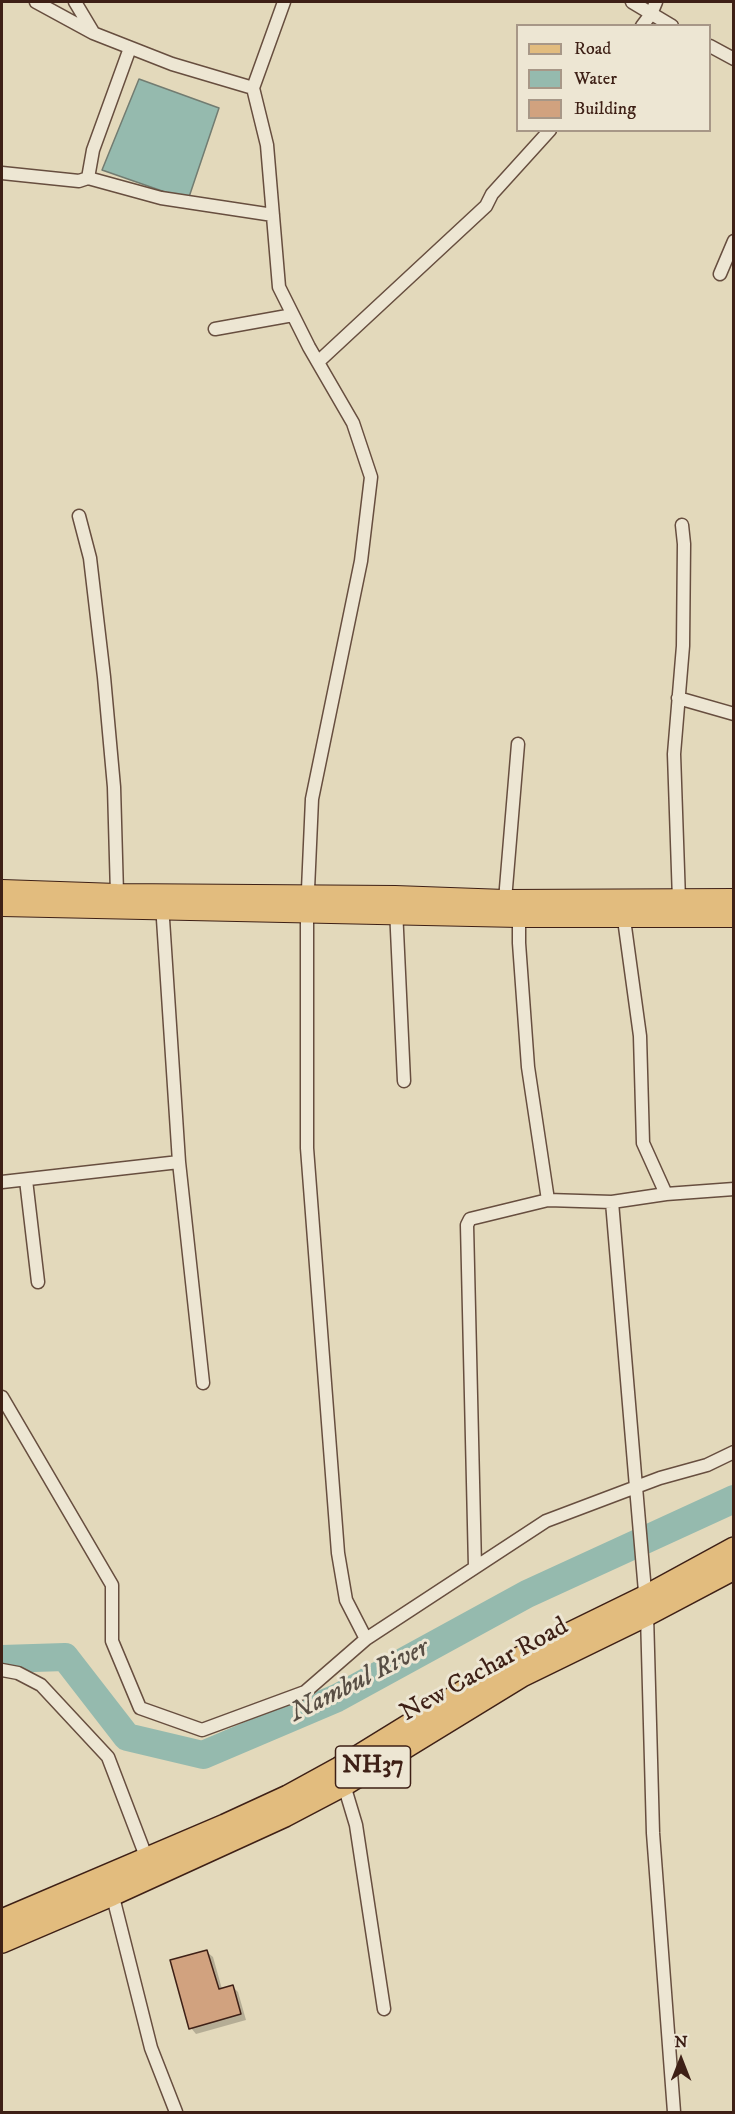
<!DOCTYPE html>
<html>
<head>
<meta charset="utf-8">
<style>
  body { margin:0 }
  #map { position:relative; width:735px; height:2114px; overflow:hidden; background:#e3d9bb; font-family:"IM FELL DW Pica",serif }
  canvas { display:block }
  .frame { position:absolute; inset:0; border:3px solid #3e2016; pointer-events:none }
  .legend { position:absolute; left:516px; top:24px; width:195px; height:108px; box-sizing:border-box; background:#ede6d3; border:2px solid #a79787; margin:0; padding:8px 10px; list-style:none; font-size:18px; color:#3e2016 }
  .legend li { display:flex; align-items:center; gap:12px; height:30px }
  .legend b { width:30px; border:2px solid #a79787 }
  .north { position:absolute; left:651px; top:2030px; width:60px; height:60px; -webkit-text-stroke:4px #ede6d3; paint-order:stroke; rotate:0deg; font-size:16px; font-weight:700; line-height:24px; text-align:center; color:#3e2016 }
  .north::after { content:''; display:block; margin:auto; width:21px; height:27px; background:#3e2016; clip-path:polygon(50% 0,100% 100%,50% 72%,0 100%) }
</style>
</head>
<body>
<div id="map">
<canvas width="735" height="2114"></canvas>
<div class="frame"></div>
<ul class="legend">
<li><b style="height:8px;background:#e2bc7e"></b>Road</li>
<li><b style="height:16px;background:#95baae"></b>Water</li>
<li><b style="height:16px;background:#d1a27f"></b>Building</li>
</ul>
<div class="north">N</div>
</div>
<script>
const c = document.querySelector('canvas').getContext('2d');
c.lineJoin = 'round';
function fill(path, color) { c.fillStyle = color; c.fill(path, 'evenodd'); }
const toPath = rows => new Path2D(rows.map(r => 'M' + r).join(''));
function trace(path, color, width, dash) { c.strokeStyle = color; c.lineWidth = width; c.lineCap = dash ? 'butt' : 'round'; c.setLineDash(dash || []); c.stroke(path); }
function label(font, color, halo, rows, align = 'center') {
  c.font = font + ' "IM FELL DW Pica",serif'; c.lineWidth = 6; c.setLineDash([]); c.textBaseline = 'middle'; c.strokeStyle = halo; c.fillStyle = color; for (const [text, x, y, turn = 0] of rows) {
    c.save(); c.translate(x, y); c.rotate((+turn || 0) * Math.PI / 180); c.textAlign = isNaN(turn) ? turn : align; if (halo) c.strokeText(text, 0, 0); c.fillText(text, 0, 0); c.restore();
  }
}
const water = toPath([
  [139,79,219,108,188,200,102,170,139,79]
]);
fill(water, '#95baae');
trace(water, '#727c71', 1.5);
fill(toPath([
  [207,1952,213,1957,222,1989,232,1986,238,1992,246,2020,196,2034,191,2028]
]), '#0003');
trace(toPath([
  [2,1659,65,1657,127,1737,203,1755,337,1698,527,1594,734,1499]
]), '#95baae', 28);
const building = toPath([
  [207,1950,219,1989,233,1985,241,2014,189,2029,170,1960,207,1950]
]);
fill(building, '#d1a27f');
trace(building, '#3e2016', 1.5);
const minor = toPath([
  [36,2,93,33,172,64,253,88],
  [75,2,93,32],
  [284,2,253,88,267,145,279,287,309,347,353,423,371,477,361,561,312,799,307,912,307,1148,338,1553,346,1600,366,1639],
  [632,2,672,26],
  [642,26,651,14,656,2],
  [710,46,734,59],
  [2,173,79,181,88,178,161,198,273,215],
  [88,178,93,150,130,48],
  [720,274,734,241],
  [215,329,293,315],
  [318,362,486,206,492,194,550,130],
  [79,516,90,558,104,677,114,787,117,894],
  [678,698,734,714],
  [505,900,518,744],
  [679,900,674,754,683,646,684,544,682,525],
  [162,904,179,1162],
  [396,909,404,1081],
  [623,912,640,1036,643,1143,666,1194,734,1189],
  [26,1180,38,1282],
  [2,1182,179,1162,203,1383],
  [612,1202,666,1194],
  [2,1397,112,1585,112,1641,140,1708,202,1730,305,1692,366,1639,546,1521,636,1487,612,1202,548,1200,528,1067,519,943,519,917],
  [475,1567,467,1225,470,1219,548,1200],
  [2,1670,18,1673,41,1685,108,1757,147,1859],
  [344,1785,356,1825,384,2009],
  [111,1889,151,2048,176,2112],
  [674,2112,653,1833,647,1615,636,1487,660,1478,707,1465,734,1452]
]);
const primary = toPath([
  [2,890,117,894,395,896,505,900,734,899],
  [2,906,519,917,734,917]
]);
const trunk = toPath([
  [2,1920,225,1825,288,1796,339,1768,511,1662,646,1596,734,1548],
  [2,1942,112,1895,285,1816,344,1785,522,1676,647,1615,734,1569]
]);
trace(minor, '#674e3f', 15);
trace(primary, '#3e2016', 22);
trace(trunk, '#3e2016', 24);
trace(minor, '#ede6d3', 12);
trace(primary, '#e2bc7e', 20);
trace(trunk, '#e2bc7e', 21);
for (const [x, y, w] of [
  [373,1767,75]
]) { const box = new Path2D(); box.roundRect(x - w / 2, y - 21, w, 42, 4.5); c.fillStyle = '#ede6d3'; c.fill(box); trace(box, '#3e2016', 1.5); }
label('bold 24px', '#3e2016', null, [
  ["NH37",373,1767]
]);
label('26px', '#3e2016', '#ede6d3', [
  ["New Cachar Road",485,1671,-29]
]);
label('italic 27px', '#584e44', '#ede6d3', [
  ["Nambul River",360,1682,-27]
]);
</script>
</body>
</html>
